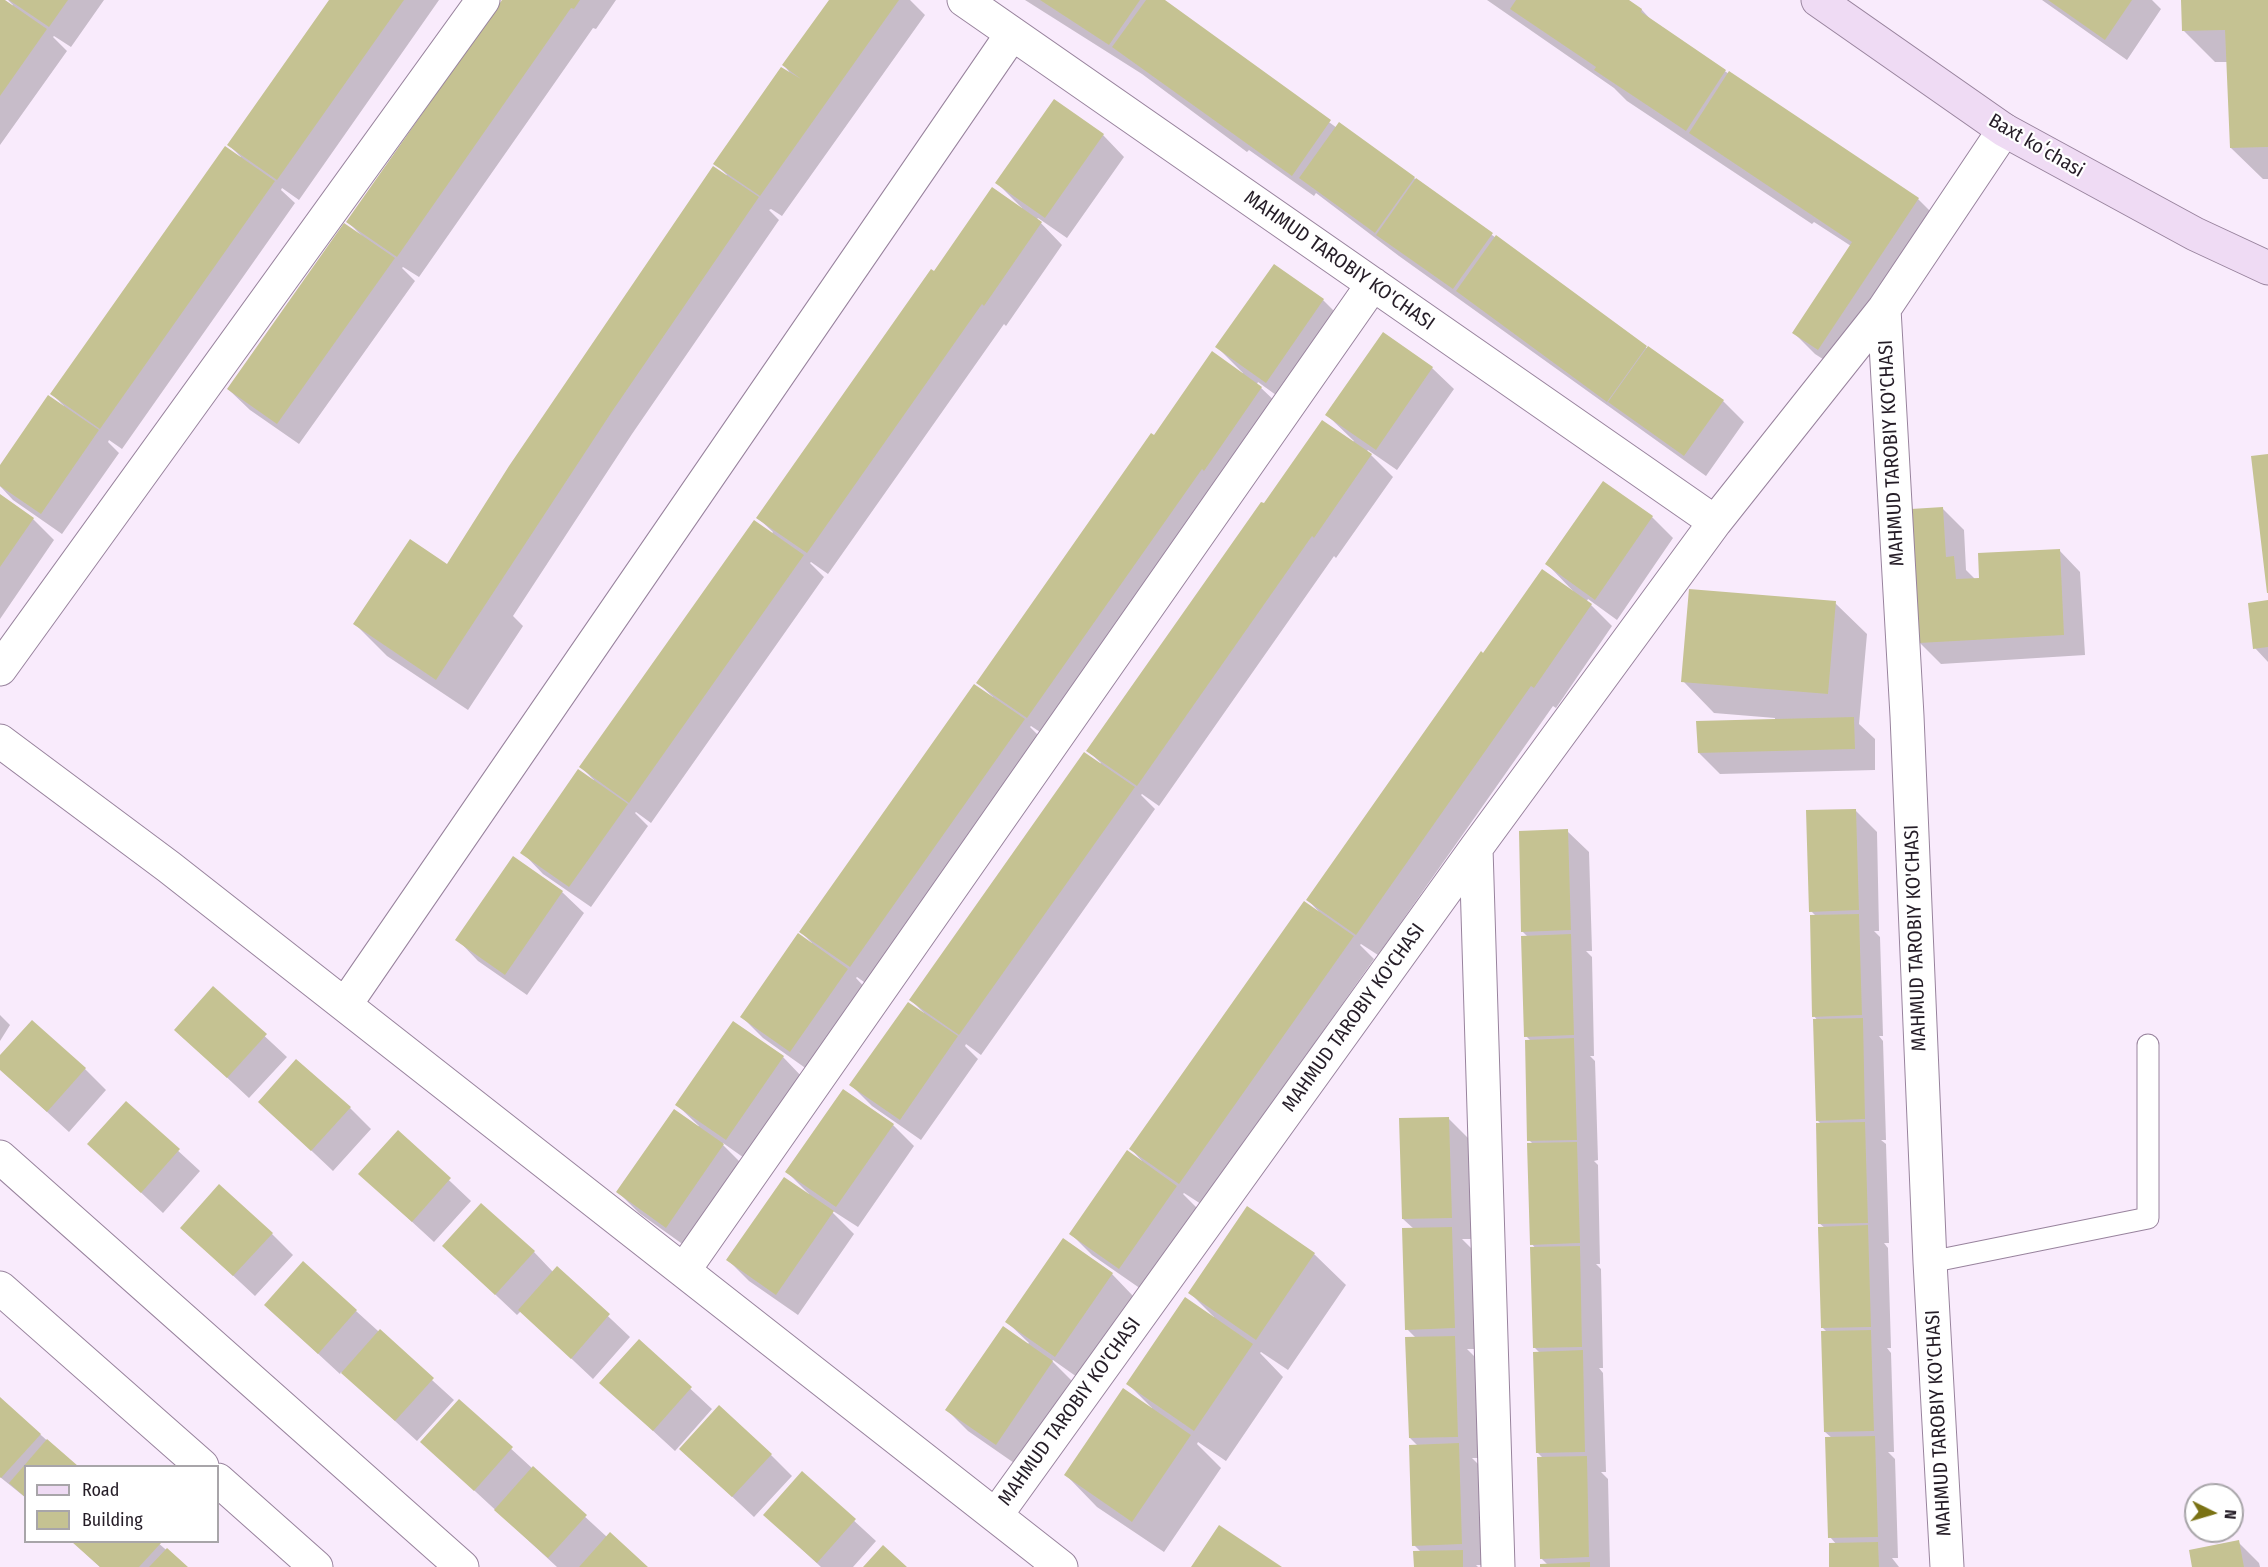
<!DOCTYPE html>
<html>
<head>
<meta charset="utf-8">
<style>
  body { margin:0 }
  #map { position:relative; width:2268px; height:1567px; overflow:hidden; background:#f9ebfc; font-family:"Fira Sans Condensed",sans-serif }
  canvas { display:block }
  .legend { position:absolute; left:24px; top:1465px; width:195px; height:78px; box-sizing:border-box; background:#fff; border:2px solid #a8a5a9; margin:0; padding:8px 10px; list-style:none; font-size:18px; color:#251d27 }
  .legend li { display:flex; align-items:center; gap:12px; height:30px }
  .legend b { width:30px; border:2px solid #a8a5a9 }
  .north { position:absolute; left:2184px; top:1483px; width:60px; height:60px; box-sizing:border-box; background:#fff; border:2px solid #a8a5a9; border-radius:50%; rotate:95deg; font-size:16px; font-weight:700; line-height:24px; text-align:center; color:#251d27 }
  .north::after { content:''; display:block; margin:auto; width:21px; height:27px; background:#7a7214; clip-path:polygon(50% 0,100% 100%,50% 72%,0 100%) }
</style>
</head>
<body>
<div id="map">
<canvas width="2268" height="1567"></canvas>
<ul class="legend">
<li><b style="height:8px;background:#efdbf4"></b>Road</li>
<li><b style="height:16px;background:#c5c292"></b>Building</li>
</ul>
<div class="north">N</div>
</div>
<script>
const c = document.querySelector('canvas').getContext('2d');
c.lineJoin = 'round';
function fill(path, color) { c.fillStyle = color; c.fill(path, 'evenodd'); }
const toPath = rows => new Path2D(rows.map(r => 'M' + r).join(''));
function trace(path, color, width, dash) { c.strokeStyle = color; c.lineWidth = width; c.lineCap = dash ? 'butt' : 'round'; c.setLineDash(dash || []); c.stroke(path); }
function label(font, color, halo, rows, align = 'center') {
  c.font = font + ' "Fira Sans Condensed",sans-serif'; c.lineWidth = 4.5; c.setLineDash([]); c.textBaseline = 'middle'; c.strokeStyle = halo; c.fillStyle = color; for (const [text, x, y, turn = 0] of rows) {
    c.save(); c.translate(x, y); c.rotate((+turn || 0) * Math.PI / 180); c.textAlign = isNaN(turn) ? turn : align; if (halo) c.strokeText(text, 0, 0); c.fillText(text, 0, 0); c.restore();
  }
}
fill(toPath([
  [0,0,12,6,13,5,8,0,104,0,71,47,54,36,53,37,67,51,0,145],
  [330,0,439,0,299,200,282,188,281,190,295,203,122,449,109,440,108,442,119,453,62,534,13,500,0,486,0,467,64,406,52,394,241,157,229,145],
  [504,0,616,0,596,29,593,28,419,277,403,267,402,268,415,281,299,444,250,410,228,389,362,236,348,222],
  [831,0,910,0,925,15,782,216,771,209,769,210,779,220,632,434,513,616,523,626,468,710,387,656,355,624,448,566,727,175,715,163,781,68,790,73,784,65],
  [1025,0,1162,0,1337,128,1414,178,1648,349,1723,401,1744,422,1706,476,1399,256,1316,193,1314,196,1249,150,1247,152,1142,74],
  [1487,0,1626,0,1642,10,1654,23,1729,74,1918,199,1939,220,1840,370,1815,354,1794,333,1851,246,1814,222,1812,224,1627,101,1614,88],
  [2042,0,2152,0,2161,9,2127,60],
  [2182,0,2268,0,2268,179,2263,179,2231,148,2228,62,2215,62,2184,31],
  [1103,135,1124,157,1067,238,1038,218,1037,219,1062,245,1006,326,1004,324,828,574,811,562,810,563,824,577,651,823,636,812,635,813,648,826,591,907,543,874,522,852,594,780,581,767,773,532,758,518,934,273,1022,208,997,183],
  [1323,300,1344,321,1287,403,1258,382,1257,384,1283,409,1049,738,1031,726,1030,727,1045,742,871,987,857,977,856,978,868,991,811,1072,763,1038,742,1017,812,943,801,932,993,697,978,683,1155,437,1243,373,1217,347],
  [1383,334,1432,368,1454,389,1397,470,1368,450,1367,451,1393,477,1336,558,1334,556,1159,806,1142,794,1141,795,1155,809,981,1055,966,1044,965,1046,978,1059,921,1140,872,1106,851,1085,924,1013,911,1000,1101,763,1088,751,1264,505,1354,441,1327,415],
  [0,496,33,519,54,540,0,619],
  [1943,509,1964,530,1966,570,1976,580,2059,550,2080,572,2085,655,1941,664,1920,643],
  [1652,517,1673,538,1617,620,1588,599,1587,601,1612,626,1556,708,1553,706,1378,955,1361,944,1360,945,1374,959,1201,1204,1184,1193,1183,1194,1197,1208,1141,1289,1092,1255,1071,1234,1142,1161,1131,1149,1320,913,1308,900,1484,655,1573,591,1547,564],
  [2268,602,2268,662,2255,648],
  [1835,603,1867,634,1859,724,1875,739,1875,770,1720,774,1699,753,1775,720,1775,718,1714,713,1683,681],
  [1856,811,1877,832,1879,931,1874,931,1880,937,1883,1036,1879,1036,1883,1041,1886,1140,1881,1140,1886,1144,1889,1243,1884,1243,1888,1248,1891,1348,1887,1348,1891,1353,1894,1452,1888,1452,1895,1459,1898,1558,1892,1558,1899,1567,1831,1567,1837,1545,1830,1537,1832,1438,1825,1432,1828,1333,1822,1327,1825,1228,1819,1223,1821,1124,1817,1120,1818,1021,1814,1016,1816,916,1811,911],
  [1567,831,1589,852,1592,951,1586,951,1592,957,1594,1056,1590,1056,1595,1061,1598,1160,1594,1161,1598,1165,1600,1264,1596,1264,1601,1269,1603,1368,1599,1368,1603,1373,1606,1472,1601,1472,1608,1479,1610,1567,1542,1567,1548,1565,1541,1558,1544,1459,1537,1452,1540,1353,1535,1348,1536,1249,1532,1244,1533,1144,1529,1140,1531,1041,1526,1036,1528,937,1522,931],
  [513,858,562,892,584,913,527,995,478,961,457,939],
  [213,988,287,1057,249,1098,176,1030],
  [0,1015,10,1025,0,1041],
  [0,1057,85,1069,106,1090,69,1132,0,1069],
  [783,1057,804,1079,747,1160,723,1143,722,1144,744,1166,688,1248,639,1213,618,1192,699,1126,677,1105],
  [260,1102,350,1108,371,1129,333,1171],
  [126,1103,200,1171,163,1213,89,1144],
  [1448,1118,1469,1139,1472,1239,1462,1239,1473,1250,1475,1349,1467,1349,1476,1358,1478,1458,1472,1458,1480,1466,1482,1565,1476,1565,1478,1567,1415,1567,1421,1552,1414,1545,1418,1446,1410,1438,1416,1338,1407,1329,1414,1229,1403,1219],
  [893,1125,914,1146,858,1227,833,1211,832,1212,854,1234,798,1315,749,1281,728,1260,809,1194,787,1172],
  [398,1132,471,1201,434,1242,360,1174],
  [182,1228,272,1234,293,1255,255,1296],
  [1063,1240,1112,1274,1133,1296,1077,1377,1053,1360,1052,1361,1074,1383,1017,1465,968,1431,947,1410,1029,1343,1007,1322],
  [444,1246,534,1252,553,1272,557,1268,630,1337,593,1379,521,1311,517,1315],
  [1314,1254,1346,1285,1288,1370,1261,1352,1260,1353,1283,1377,1226,1461,1198,1442,1197,1444,1221,1468,1164,1552,1097,1507,1066,1475,1152,1408,1128,1384,1214,1317,1190,1293],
  [356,1311,454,1400,417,1441,341,1372,340,1374,288,1326],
  [639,1341,712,1409,675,1451,601,1383],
  [0,1399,76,1466,26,1466,26,1498,0,1477],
  [459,1401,607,1537,646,1567,557,1567,422,1442],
  [681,1449,771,1455,792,1476,754,1517],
  [802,1473,876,1541,853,1567,821,1567,765,1515],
  [73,1542,157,1542,186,1567,100,1567],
  [2238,1542,2259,1563,2260,1567,2193,1567]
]), '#0003');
fill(toPath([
  [0,0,5,0,47,29,0,96],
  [9,0,68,0,49,27],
  [329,0,404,0,277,180,227,145],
  [502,0,580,0,574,9,571,8,397,257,346,222],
  [829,0,899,0,760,196,713,164,781,67,801,79,782,65],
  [1040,0,1140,0,1109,45],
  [1146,0,1165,0,1331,120,1292,176,1112,47],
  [1516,0,1629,0,1642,9,1641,12,1726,70,1686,131,1594,70,1596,67,1510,9],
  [2048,0,2132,0,2105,40],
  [2181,0,2268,0,2268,147,2230,148,2225,30,2182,31],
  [1729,71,1919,198,1818,350,1792,333,1852,242,1689,133],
  [1054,99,1104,134,1045,218,995,183],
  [1339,122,1415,177,1375,233,1299,178],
  [225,146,275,181,100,429,50,394],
  [713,166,759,197,611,413,436,680,353,624,410,539,447,564,509,466],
  [1416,178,1493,233,1453,289,1376,235],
  [992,187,1042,222,984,306,982,304,807,553,756,518,931,269,934,271],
  [344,223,395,258,277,424,227,389],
  [1496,235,1647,346,1607,402,1456,291],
  [1274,264,1324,299,1266,383,1215,347],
  [1383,332,1433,367,1376,450,1325,415],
  [1648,346,1724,400,1684,456,1608,402],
  [1212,351,1262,387,1204,471,1202,469,1027,718,976,683,1151,433,1154,435],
  [48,395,99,430,41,514,0,486,0,465],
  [1322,420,1372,454,1314,538,1312,536,1137,786,1086,751,1261,502,1264,503],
  [2268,454,2268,593,2267,593,2251,456],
  [1603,481,1653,516,1595,600,1545,564],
  [0,494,34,518,0,567],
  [1943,507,1946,557,1954,556,1956,579,1979,578,1978,553,2060,549,2064,635,1919,643,1911,509],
  [754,520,804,555,629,803,579,767],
  [1542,569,1592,604,1534,688,1531,686,1356,935,1306,900,1481,651,1483,653],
  [1689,589,1836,601,1828,694,1681,682],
  [2268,600,2268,647,2253,649,2248,603],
  [974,684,1025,719,850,967,799,932],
  [1854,717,1855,749,1698,753,1696,721],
  [1084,752,1135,787,959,1035,909,1000],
  [578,769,628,804,569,887,520,853],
  [1856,809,1859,910,1809,912,1806,810],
  [1568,829,1571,930,1521,932,1519,831],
  [513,856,563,891,505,975,455,940],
  [1304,901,1354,936,1179,1184,1129,1149],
  [1859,914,1862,1015,1812,1017,1810,915],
  [798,933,848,969,790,1052,740,1017],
  [1571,934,1574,1035,1524,1037,1521,936],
  [213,986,267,1034,227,1078,174,1030],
  [908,1002,958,1036,900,1120,849,1085],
  [1863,1018,1865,1119,1816,1121,1813,1019],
  [32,1020,86,1068,47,1112,0,1070,0,1055],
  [733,1021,784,1056,726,1140,675,1105],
  [1574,1038,1577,1140,1527,1141,1525,1040],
  [296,1059,351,1107,311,1151,258,1102],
  [843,1089,894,1124,836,1207,785,1172],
  [126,1101,180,1149,141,1193,87,1144],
  [674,1109,724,1144,666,1228,616,1192],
  [1449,1117,1452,1218,1402,1219,1399,1118],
  [1865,1122,1868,1223,1818,1224,1816,1123],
  [398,1130,451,1178,412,1222,358,1174],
  [1577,1142,1580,1243,1530,1245,1527,1143],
  [1127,1150,1177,1186,1119,1269,1069,1234],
  [784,1177,834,1211,776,1295,726,1260],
  [219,1184,273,1233,233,1276,180,1228],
  [481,1203,535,1251,495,1295,442,1246],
  [1247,1206,1315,1253,1256,1340,1188,1293],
  [1868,1225,1871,1327,1821,1328,1818,1227],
  [1452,1227,1455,1328,1405,1330,1402,1228],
  [1063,1238,1113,1273,1055,1357,1005,1322],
  [1580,1246,1582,1347,1533,1348,1530,1247],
  [303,1261,357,1310,318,1354,264,1305],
  [557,1266,610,1314,571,1359,518,1310],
  [1185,1297,1253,1344,1194,1431,1126,1384],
  [1003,1326,1053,1361,996,1445,945,1410],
  [380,1329,434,1378,395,1421,341,1373],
  [1871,1330,1874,1431,1824,1432,1821,1331],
  [1455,1336,1458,1437,1409,1438,1405,1337],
  [639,1339,692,1387,653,1431,599,1383],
  [1583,1350,1585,1452,1536,1453,1533,1352],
  [1123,1388,1191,1435,1132,1522,1064,1475],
  [0,1397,41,1434,1,1478,0,1477],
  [459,1399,513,1447,474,1491,420,1442],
  [719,1405,772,1454,732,1497,679,1449],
  [1875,1436,1878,1537,1828,1538,1825,1437],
  [47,1439,78,1466,26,1466,26,1498,9,1483],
  [1459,1443,1462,1544,1412,1546,1409,1445],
  [1587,1456,1589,1557,1540,1559,1537,1457],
  [533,1466,587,1515,548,1558,494,1510],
  [802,1471,856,1519,817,1563,763,1515],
  [1219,1525,1282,1567,1191,1567],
  [610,1532,648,1567,579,1567],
  [2239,1540,2244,1567,2192,1567,2189,1550],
  [72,1542,159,1542,161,1543,139,1567,100,1567],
  [1878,1542,1879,1567,1829,1567,1829,1543],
  [883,1545,907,1567,863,1567],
  [167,1548,188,1567,149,1567],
  [1463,1550,1463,1567,1414,1567,1413,1551],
  [1590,1562,1590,1567,1540,1567,1540,1564]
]), '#c5c292');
const service = toPath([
  [1930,1262,2148,1218,2148,1045]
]);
const minor = toPath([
  [964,0,1715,522],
  [1884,309,1907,716,1930,1262,1947,1567],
  [0,669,483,0],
  [0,741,169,867,1061,1567],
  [1476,848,1498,1567],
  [345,1005,1012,34],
  [0,1157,462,1567],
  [684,1270,1373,284],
  [0,1288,202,1466],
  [218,1480,316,1567],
  [996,1515,1476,848,1715,522,1884,309,2004,130]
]);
const secondary = toPath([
  [1818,0,2004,130,2195,234,2268,268]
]);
trace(service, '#98839d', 23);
trace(minor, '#98839d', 35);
trace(secondary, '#98839d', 35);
trace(service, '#fff', 21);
trace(minor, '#fff', 33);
trace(secondary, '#efdbf4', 33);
label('20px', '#251d27', '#fff', [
  ["Baxt koʻchasi",2036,146,30],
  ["MAHMUD TAROBIY KO'CHASI",1339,261,35],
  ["MAHMUD TAROBIY KO'CHASI",1892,453,-93],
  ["MAHMUD TAROBIY KO'CHASI",1916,938,-92],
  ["MAHMUD TAROBIY KO'CHASI",1354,1018,-54],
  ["MAHMUD TAROBIY KO'CHASI",1070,1412,-54],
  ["MAHMUD TAROBIY KO'CHASI",1939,1423,-93]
]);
</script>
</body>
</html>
